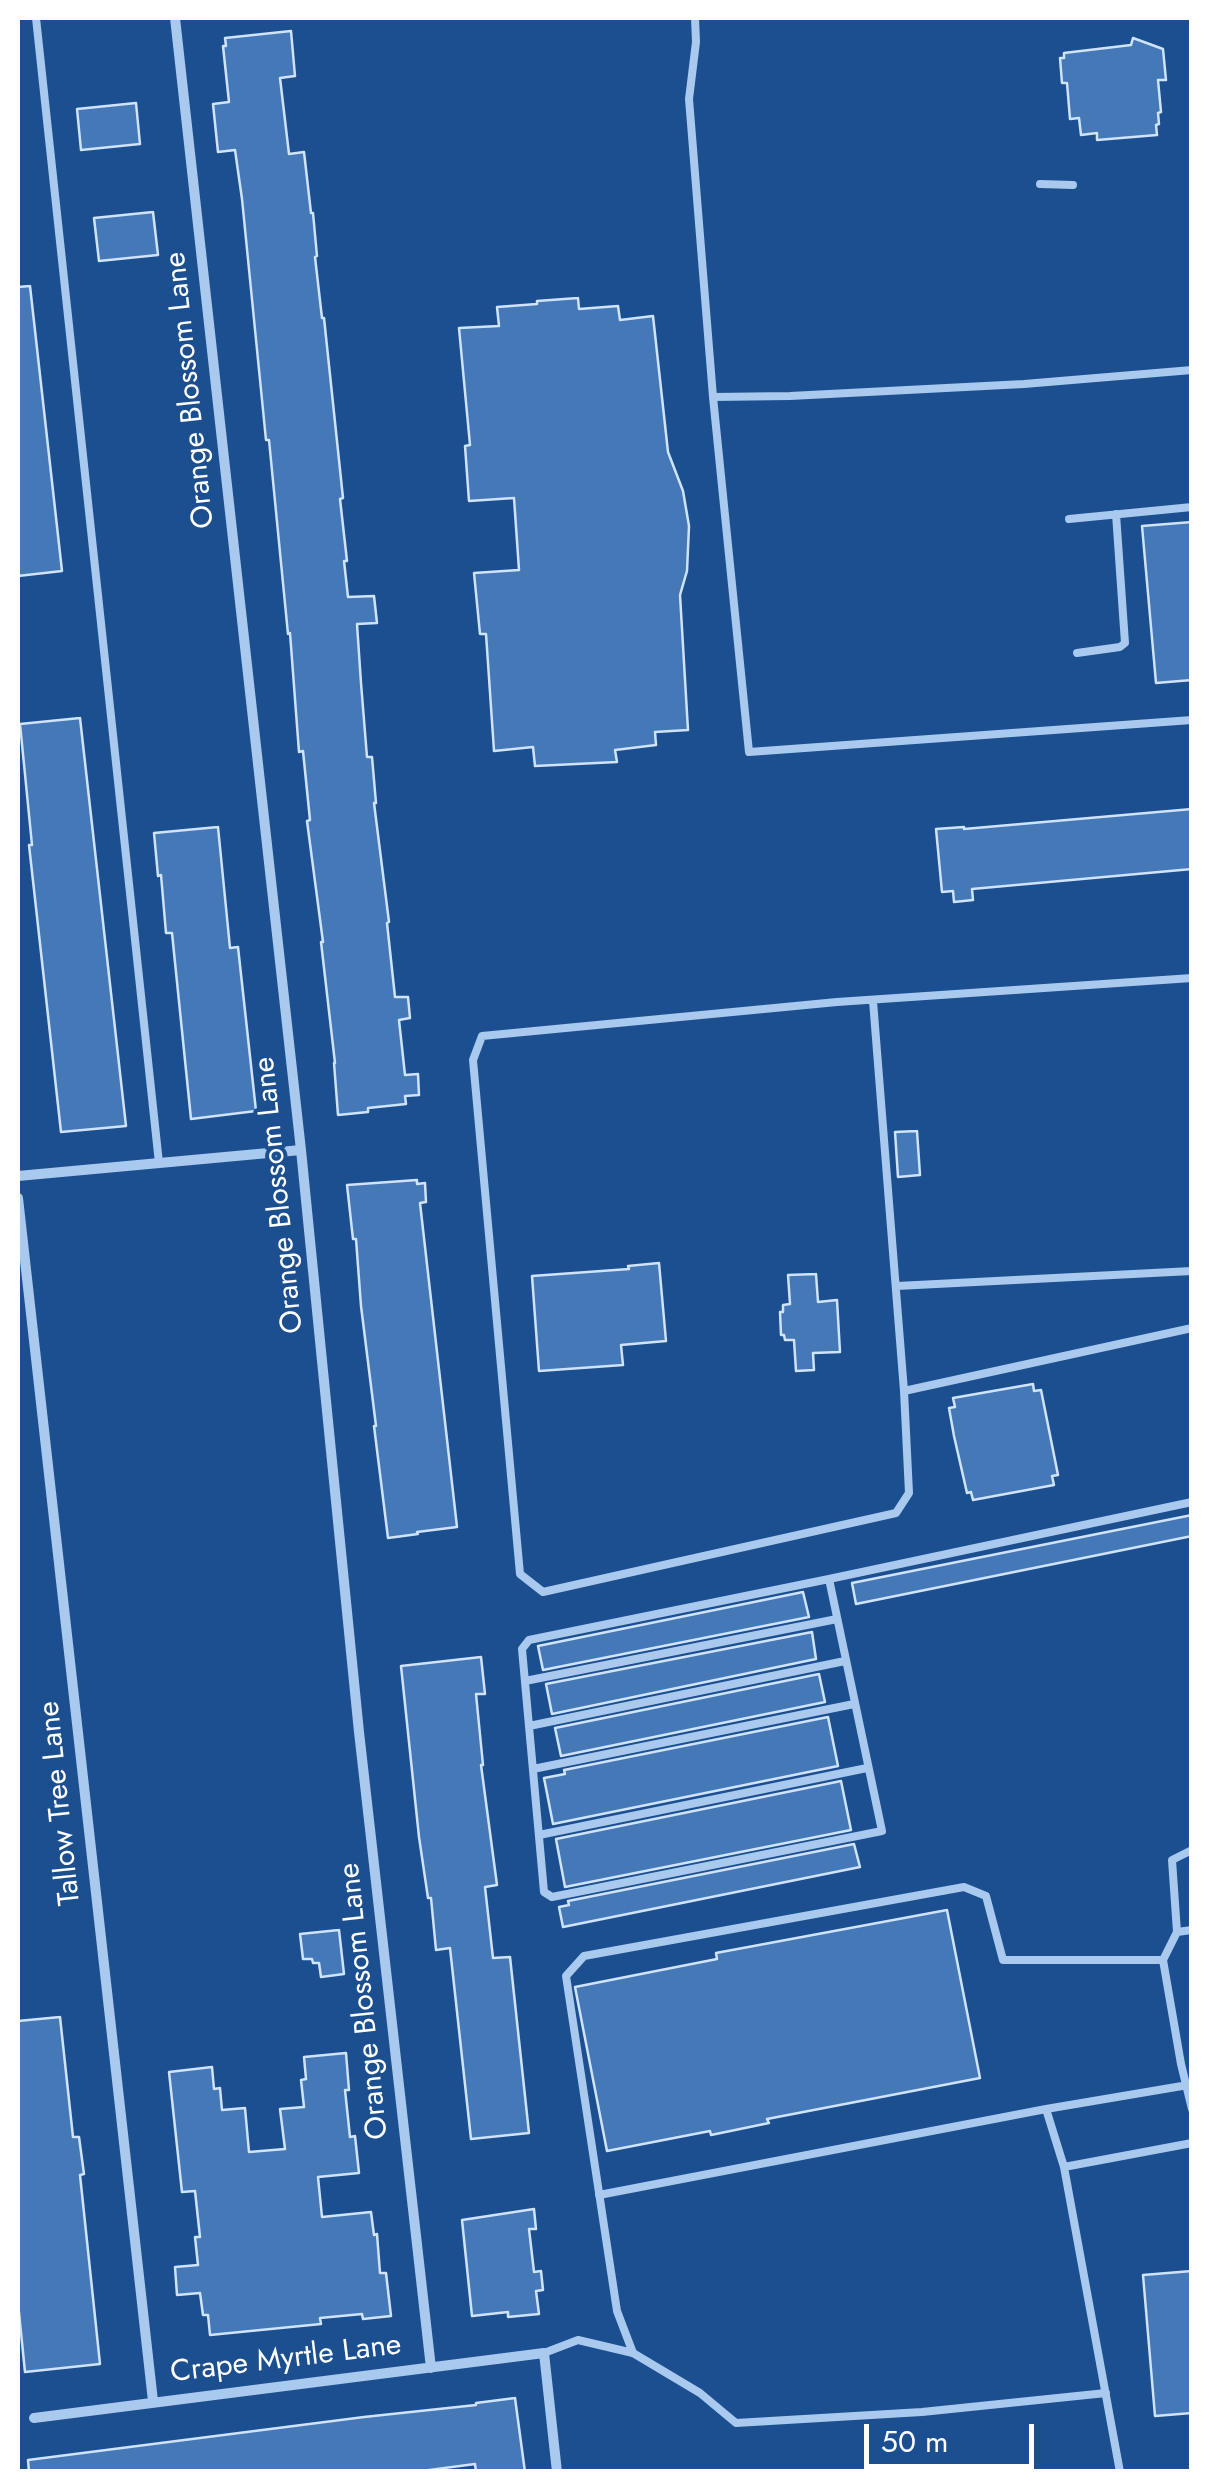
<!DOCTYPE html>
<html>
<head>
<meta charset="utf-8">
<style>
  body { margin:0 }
  #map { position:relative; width:1209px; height:2489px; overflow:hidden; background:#1b4f8f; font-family:Jost,sans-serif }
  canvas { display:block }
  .frame { position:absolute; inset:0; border:20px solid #fff; pointer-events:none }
  .scale { position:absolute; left:864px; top:2424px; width:170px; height:45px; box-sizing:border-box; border:5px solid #fff; border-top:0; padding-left:12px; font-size:30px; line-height:35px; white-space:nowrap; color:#fff; -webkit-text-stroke:8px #1b4f8f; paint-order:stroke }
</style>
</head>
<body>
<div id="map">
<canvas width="1209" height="2489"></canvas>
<div class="frame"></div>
<div class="scale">50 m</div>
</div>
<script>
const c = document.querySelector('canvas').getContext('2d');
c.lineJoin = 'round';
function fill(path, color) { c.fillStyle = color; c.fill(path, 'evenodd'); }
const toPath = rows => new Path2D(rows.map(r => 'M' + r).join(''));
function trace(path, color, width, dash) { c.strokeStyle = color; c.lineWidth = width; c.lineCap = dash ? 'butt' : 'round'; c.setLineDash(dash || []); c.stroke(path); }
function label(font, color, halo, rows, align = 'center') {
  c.font = font + ' Jost,sans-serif'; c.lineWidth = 8; c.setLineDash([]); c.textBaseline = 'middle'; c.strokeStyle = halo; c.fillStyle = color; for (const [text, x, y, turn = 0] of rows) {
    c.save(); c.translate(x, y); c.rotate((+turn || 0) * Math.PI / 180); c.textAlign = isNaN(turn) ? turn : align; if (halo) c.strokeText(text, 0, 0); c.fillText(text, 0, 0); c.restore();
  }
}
const building = toPath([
  [291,31,295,76,280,78,289,154,304,152,311,213,313,213,317,256,315,257,322,318,324,318,343,498,340,499,347,561,344,561,348,597,374,596,377,623,357,624,361,683,367,757,372,757,376,803,374,803,389,922,387,923,395,997,408,997,410,1018,399,1020,405,1075,418,1074,419,1095,405,1096,406,1104,368,1108,368,1112,338,1115,334,1063,335,1063,321,942,323,942,307,821,310,820,303,751,299,752,290,633,288,634,282,573,269,440,266,440,242,199,235,150,218,152,213,104,229,102,223,46,226,46,225,38,291,31],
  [1133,38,1163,49,1166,80,1158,80,1161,112,1158,113,1159,124,1156,125,1157,135,1097,140,1097,133,1081,135,1079,118,1070,119,1067,83,1062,83,1060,58,1064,58,1064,53,1131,45,1133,38],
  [136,103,140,144,81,150,77,109,136,103],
  [153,212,158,255,99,261,94,218,153,212],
  [30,286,62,571,18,576,18,287,30,286],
  [578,298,579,309,618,306,620,320,653,316,668,452,683,491,689,526,687,571,680,595,688,730,655,732,656,745,615,750,617,762,535,766,533,747,494,751,486,634,480,634,474,573,519,570,514,498,469,501,465,446,470,445,459,328,499,326,497,307,537,304,537,301,578,298],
  [1192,522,1192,680,1156,683,1142,526,1192,522],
  [80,718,126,1126,61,1132,29,845,32,845,20,724,80,718],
  [1192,809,1192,869,972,889,973,900,954,902,953,891,942,892,936,829,964,827,964,829,1192,809],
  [218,827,230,948,238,947,256,1111,191,1119,172,933,166,933,161,875,158,876,154,833,218,827],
  [917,1131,920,1175,898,1177,895,1132,917,1131],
  [417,1180,417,1184,425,1183,426,1202,420,1203,457,1527,417,1532,418,1534,388,1538,374,1426,376,1426,361,1306,356,1239,353,1239,347,1185,417,1180],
  [659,1263,666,1341,621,1345,623,1365,539,1371,532,1276,629,1269,628,1266,659,1263],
  [816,1274,818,1302,837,1300,840,1352,813,1353,814,1370,796,1371,794,1340,785,1340,784,1335,781,1335,780,1312,783,1312,783,1305,790,1304,788,1275,816,1274],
  [1033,1384,1034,1391,1041,1390,1058,1475,1052,1476,1054,1485,973,1500,971,1492,967,1493,954,1436,949,1408,955,1407,953,1398,1033,1384],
  [1192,1515,1192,1536,856,1604,852,1583,1192,1515],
  [803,1592,809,1617,543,1670,538,1646,803,1592],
  [812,1632,816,1659,552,1714,546,1684,812,1632],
  [481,1657,485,1694,476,1694,483,1765,481,1765,497,1885,485,1887,493,1958,510,1957,529,2133,471,2139,450,1948,436,1950,431,1898,428,1898,419,1837,401,1666,481,1657],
  [819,1674,825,1702,561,1756,555,1728,819,1674],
  [828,1717,838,1766,553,1824,544,1778,565,1774,564,1770,828,1717],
  [841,1781,851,1830,565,1887,556,1839,841,1781],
  [854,1844,860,1867,563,1927,559,1907,569,1905,568,1901,854,1844],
  [947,1910,980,2078,767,2119,769,2123,711,2135,710,2131,607,2151,575,1987,717,1959,716,1953,947,1910],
  [339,1930,344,1974,321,1977,319,1963,313,1963,312,1959,303,1959,300,1934,339,1930],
  [60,2017,73,2137,79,2137,84,2174,80,2175,100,2364,25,2372,18,2303,18,2021,60,2017],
  [346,2053,349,2090,345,2090,350,2137,355,2136,359,2173,318,2177,322,2217,371,2212,374,2235,377,2234,380,2273,386,2273,391,2316,363,2319,362,2314,320,2318,321,2324,210,2335,208,2315,203,2315,200,2293,177,2295,175,2267,198,2265,195,2237,200,2237,195,2191,182,2192,169,2072,212,2067,214,2089,220,2088,222,2110,245,2108,249,2152,285,2149,280,2109,304,2107,301,2080,306,2079,304,2057,346,2053],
  [534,2209,536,2229,529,2229,534,2272,541,2271,543,2290,536,2291,539,2314,508,2317,508,2312,472,2316,462,2220,534,2209],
  [1192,2271,1192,2413,1155,2416,1143,2275,1192,2271],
  [515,2398,525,2472,476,2472,475,2464,414,2472,29,2472,28,2460,364,2417,476,2405,476,2403,515,2398]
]);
fill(building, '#4478b7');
trace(building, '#cfe3fa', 2.5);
trace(toPath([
  [36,18,159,1163],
  [695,18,696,42,689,99,713,397,790,396,1024,384,1192,370],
  [1040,184,1073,185],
  [713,397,749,752,1192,720],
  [1069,519,1192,507],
  [1077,653,1120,647,1125,643,1116,514],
  [873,1001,904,1391,909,1493,896,1513,543,1592,520,1574,473,1060,482,1036,837,1002,1192,978],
  [897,1286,1192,1271],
  [904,1391,1192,1328],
  [829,1579,529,1640,522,1649,544,1892,552,1897,882,1831,829,1579,1192,1502],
  [525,1681,837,1619],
  [529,1726,845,1661],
  [533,1769,854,1704],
  [539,1835,867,1768],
  [1192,1930,1177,1932,1163,1960,1181,2064,1192,2109],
  [1177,1932,1172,1860,1192,1850],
  [1046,2109,1064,2167],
  [599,2195,1046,2109,1188,2085],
  [544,2353,578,2340,633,2353,700,2393,736,2423,922,2412,1106,2393],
  [633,2353,617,2311,566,1976,584,1956,964,1887,986,1896,1003,1960,1163,1960],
  [1120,2472,1064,2167,1192,2143]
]), '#a9c9ee', 8);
trace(toPath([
  [175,18,301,1150,359,1732,431,2368],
  [18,1176,301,1150],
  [18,1198,153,2401],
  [34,2418,544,2353,557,2472]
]), '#a9c9ee', 10);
label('30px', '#fff', '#1b4f8f', [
  ["Orange Blossom Lane",191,390,-96],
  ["Orange Blossom Lane",280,1195,-96],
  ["Tallow Tree Lane",61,1803,-96],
  ["Orange Blossom Lane",365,2001,-96],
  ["Crape Myrtle Lane",286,2360,-7]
]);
</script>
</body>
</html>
